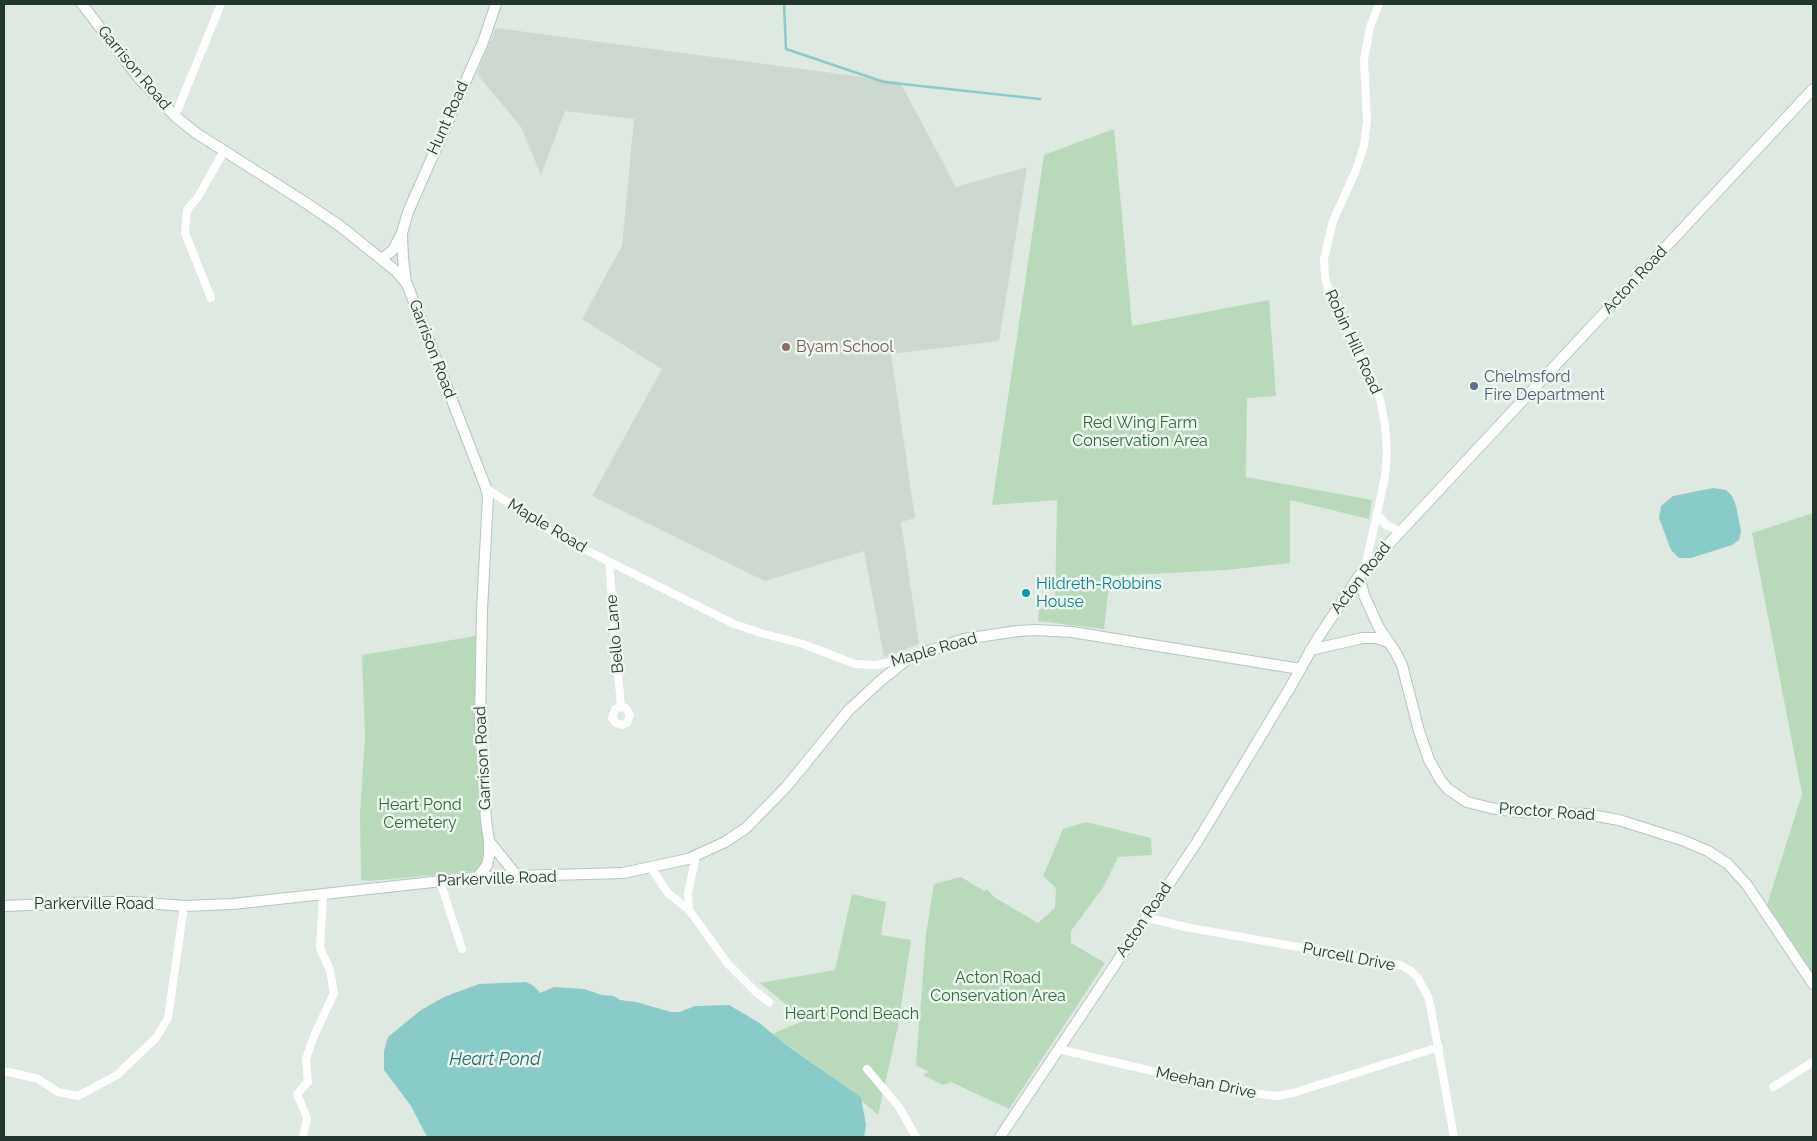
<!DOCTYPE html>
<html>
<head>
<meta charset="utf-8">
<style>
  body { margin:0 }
  #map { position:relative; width:1817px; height:1141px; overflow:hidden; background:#dee9e2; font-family:Raleway,sans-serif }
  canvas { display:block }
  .frame { position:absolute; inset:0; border:5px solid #21372d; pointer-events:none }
</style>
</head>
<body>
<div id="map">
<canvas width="1817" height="1141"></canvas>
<div class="frame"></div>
</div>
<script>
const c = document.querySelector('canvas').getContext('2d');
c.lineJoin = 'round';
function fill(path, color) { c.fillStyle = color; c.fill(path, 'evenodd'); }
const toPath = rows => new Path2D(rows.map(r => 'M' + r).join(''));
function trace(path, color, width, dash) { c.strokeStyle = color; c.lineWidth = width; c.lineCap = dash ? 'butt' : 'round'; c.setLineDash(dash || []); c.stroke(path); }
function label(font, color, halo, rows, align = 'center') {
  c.font = font + ' Raleway,sans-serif'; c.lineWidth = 5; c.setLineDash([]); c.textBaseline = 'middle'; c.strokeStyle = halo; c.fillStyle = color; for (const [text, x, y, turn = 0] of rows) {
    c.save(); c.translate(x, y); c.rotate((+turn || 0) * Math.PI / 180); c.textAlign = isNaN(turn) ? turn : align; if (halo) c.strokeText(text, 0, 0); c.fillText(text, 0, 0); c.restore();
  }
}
fill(toPath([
  [496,28,900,82,956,187,1027,167,999,341,891,354,915,518,901,522,919,644,884,657,864,551,765,581,592,496,662,369,582,319,622,246,634,119,565,111,541,175,521,127,477,74]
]), '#ccd8d0');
fill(toPath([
  [1114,129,1132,326,1269,300,1276,396,1247,398,1246,477,1372,500,1369,519,1290,500,1290,563,1226,570,1110,576,1104,629,1038,621,1039,608,1055,602,1057,500,992,505,1044,155],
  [1813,513,1813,975,1767,905,1802,794,1752,533],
  [476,636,475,745,484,845,481,868,476,871,370,881,361,880,360,812,365,738,362,655],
  [1086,822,1151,838,1152,855,1118,857,1104,886,1071,931,1071,943,1105,963,1009,1109,951,1082,943,1085,923,1075,929,1072,916,1065,926,935,934,884,961,877,984,891,987,889,994,897,1038,923,1055,908,1056,888,1043,876,1063,829],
  [852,894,886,902,881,935,911,940,898,1026,878,1115,862,1101,861,1097,772,1034,805,1020,760,983,835,970]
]), '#b8d9ba');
fill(toPath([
  [1713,488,1726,490,1732,496,1736,506,1741,531,1739,540,1732,545,1691,558,1679,558,1671,550,1659,518,1661,506,1673,496],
  [526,982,534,986,540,993,554,987,584,989,602,995,614,996,620,1000,636,1002,671,1012,680,1012,695,1006,729,1005,758,1022,785,1044,861,1097,866,1125,864,1137,427,1137,411,1106,384,1070,384,1051,388,1037,421,1010,444,997,479,984]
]), '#89cbc8');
trace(toPath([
  [784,4,786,49,884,82,1040,99]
]), '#89cbc8', 2.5);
const secondary = toPath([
  [82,4,139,78,175,116,196,133,303,201,340,226,396,271,407,284,486,488,488,497,482,610,480,723,486,820,489,841,517,876],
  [402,235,403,258,406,283],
  [382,259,393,250,402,233,408,212,483,42,496,4],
  [1359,576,1364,595,1378,626,1396,653,1402,665,1419,731,1429,760,1441,781,1448,789,1467,802,1491,808,1518,812,1586,814,1619,820,1682,840,1708,851,1728,864,1747,885,1813,984],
  [1310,650,1363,638,1377,638,1388,642],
  [478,877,487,865,489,856,489,841],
  [4,906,102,902,133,902,184,906,233,904,478,877,623,873,688,859,725,842,746,828,787,786,848,711,879,682,909,658,964,639,1018,631,1036,630,1072,632,1300,669],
  [1000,1137,1197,842,1291,686,1316,641,1359,576,1813,89]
]);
trace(secondary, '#b2c7bb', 12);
trace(toPath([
  [175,116,221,4],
  [211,298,185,233,187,210,198,197,224,151],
  [486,488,556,535,734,624,761,633,803,644,855,664,876,665,906,659],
  [1377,513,1386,525,1400,531],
  [609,562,621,707,615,709,612,718,616,723,622,725,627,723,630,715,626,708,621,707],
  [1365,568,1385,477,1387,451,1385,425,1380,399,1370,375,1331,299,1325,278,1324,259,1333,221,1356,170,1364,146,1367,120,1364,60,1370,27,1379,4],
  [651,868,668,893,689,910,728,964,756,992,769,1002],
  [440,881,462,949],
  [689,910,688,893,696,856],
  [1145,917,1185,927,1400,965,1410,970,1418,978,1428,997,1431,1009,1454,1137],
  [1058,1049,1242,1092,1277,1096,1293,1093,1439,1047],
  [867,1069,899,1107,916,1137],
  [4,1072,9,1072,38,1079,58,1092,78,1096,117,1075,156,1038,168,1018,184,906],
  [1773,1087,1813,1062],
  [303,1137,307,1118,297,1094,308,1082,306,1059,314,1036,334,993,330,970,320,948,323,894]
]), '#fff', 8);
trace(secondary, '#fff', 10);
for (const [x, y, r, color] of [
  [786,347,5,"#8d6e63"],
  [1474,386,5,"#5c6f8a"],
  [1026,593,5,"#0f9aa8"]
]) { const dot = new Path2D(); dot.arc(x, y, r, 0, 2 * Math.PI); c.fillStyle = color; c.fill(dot); trace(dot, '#eef6f0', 2); }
label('16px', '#21372d', '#eef6f0', [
  ["Garrison Road",134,68,50],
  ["Hunt Road",448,118,-66],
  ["Acton Road",1635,280,-47],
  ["Robin Hill Road",1353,342,65],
  ["Garrison Road",432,349,69],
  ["Maple Road",547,526,31],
  ["Acton Road",1361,578,-52],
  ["Bello Lane",615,634,-95],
  ["Maple Road",934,650,-16],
  ["Garrison Road",483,758,-93],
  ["Proctor Road",1547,812,4],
  ["Parkerville Road",497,879,-2],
  ["Parkerville Road",94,904],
  ["Acton Road",1144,920,-56],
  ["Purcell Drive",1349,957,11],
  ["Meehan Drive",1206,1083,12]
]);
label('16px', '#785e54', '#eef6f0', [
  ["Byam School",796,347]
], 'left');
label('16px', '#4e5e75', '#eef6f0', [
  ["Chelmsford",1484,377],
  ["Fire Department",1484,395]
], 'left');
label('16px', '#2e6b3a', '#eef6f0', [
  ["Red Wing Farm",1140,423],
  ["Conservation Area",1140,441],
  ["Heart Pond",420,805],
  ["Cemetery",420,823],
  ["Acton Road",998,978],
  ["Conservation Area",998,996],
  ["Heart Pond Beach",852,1014]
]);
label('16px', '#0d838f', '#eef6f0', [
  ["Hildreth-Robbins",1036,584],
  ["House",1036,602]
], 'left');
label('italic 18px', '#206e6c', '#eef6f0', [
  ["Heart Pond",495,1060]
]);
</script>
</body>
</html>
